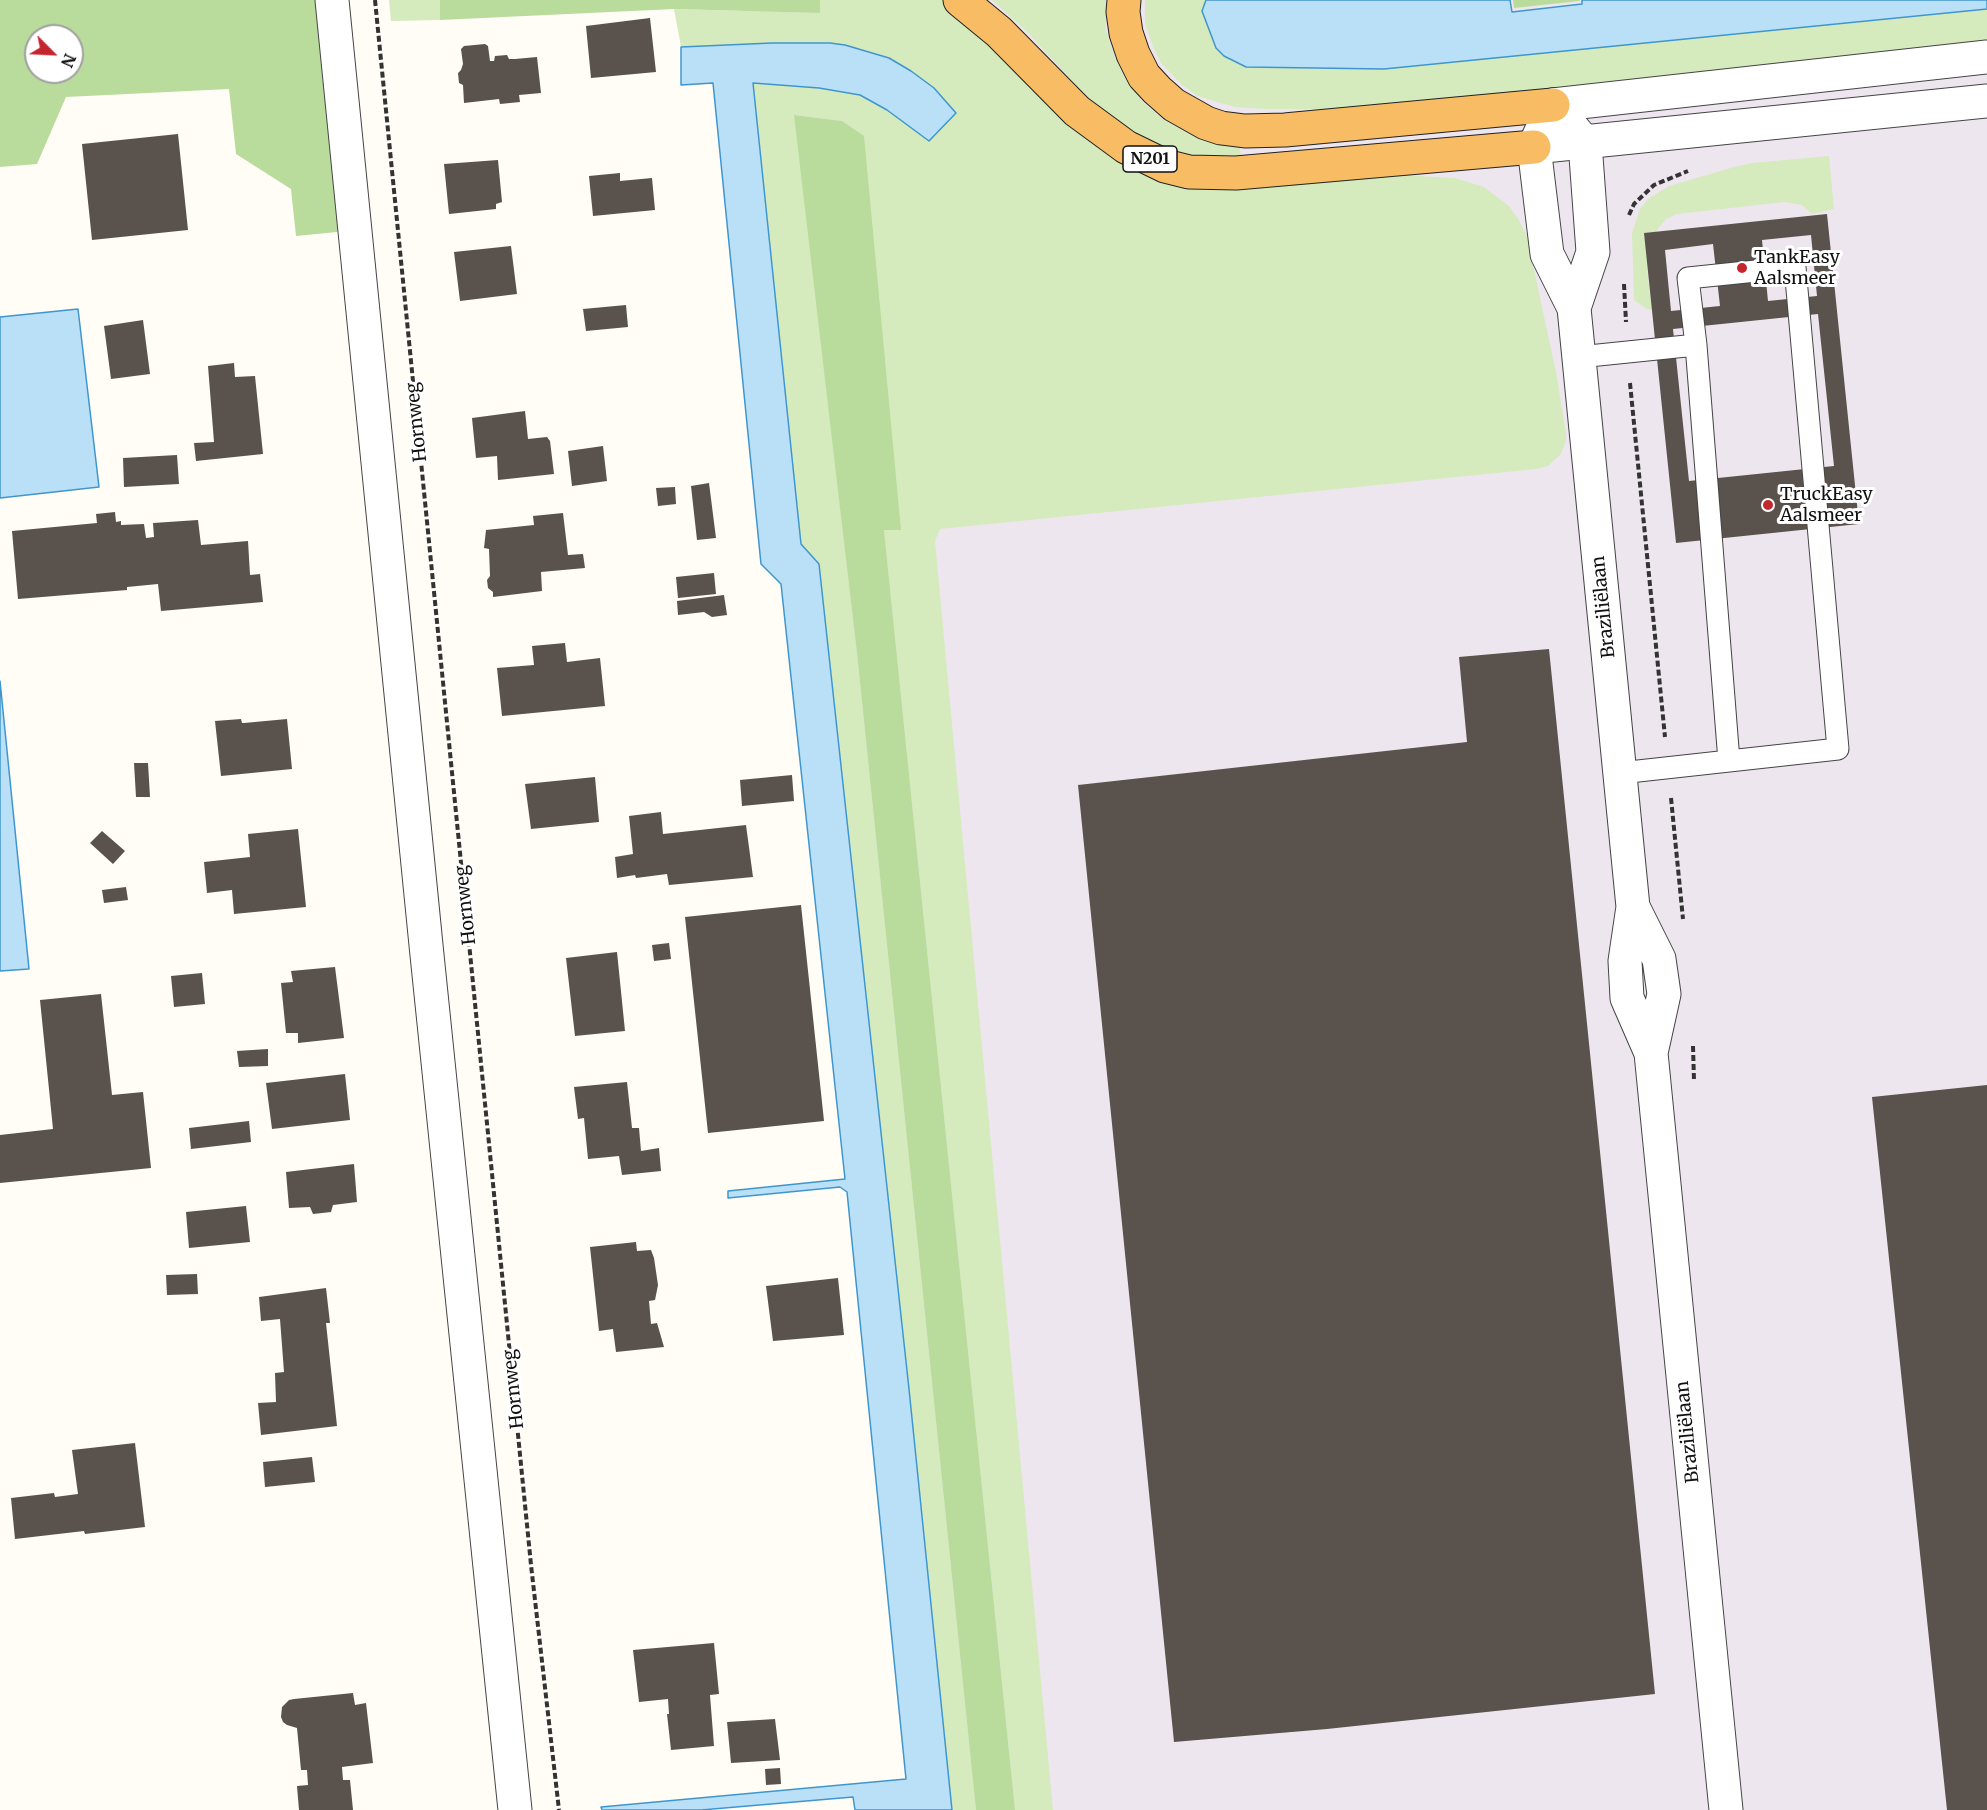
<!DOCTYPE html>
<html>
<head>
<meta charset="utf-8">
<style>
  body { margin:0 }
  #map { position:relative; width:1987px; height:1810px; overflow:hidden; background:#fffdf5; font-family:Merriweather,serif }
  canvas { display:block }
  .north { position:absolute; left:24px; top:24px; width:60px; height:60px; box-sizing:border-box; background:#fff; border:2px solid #a0a0a0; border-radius:50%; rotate:114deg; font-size:16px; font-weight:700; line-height:24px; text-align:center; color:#111 }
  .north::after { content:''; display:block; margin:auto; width:21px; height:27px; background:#c4262e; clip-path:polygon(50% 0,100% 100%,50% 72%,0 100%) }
</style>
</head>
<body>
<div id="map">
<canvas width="1987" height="1810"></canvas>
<div class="north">N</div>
</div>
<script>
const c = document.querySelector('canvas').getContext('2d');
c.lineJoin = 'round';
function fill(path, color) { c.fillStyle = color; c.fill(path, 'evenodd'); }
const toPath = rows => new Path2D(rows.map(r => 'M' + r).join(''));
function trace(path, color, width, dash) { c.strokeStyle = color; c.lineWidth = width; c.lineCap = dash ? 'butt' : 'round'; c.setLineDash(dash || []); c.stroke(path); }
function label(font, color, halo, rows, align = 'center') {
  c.font = font + ' Merriweather,serif'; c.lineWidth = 6; c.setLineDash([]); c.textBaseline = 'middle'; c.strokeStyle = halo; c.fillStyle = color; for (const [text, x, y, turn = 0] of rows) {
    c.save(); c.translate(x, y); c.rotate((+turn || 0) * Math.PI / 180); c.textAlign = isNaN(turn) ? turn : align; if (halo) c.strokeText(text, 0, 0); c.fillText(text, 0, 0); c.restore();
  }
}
fill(toPath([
  [750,0,1987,0,1987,1810,926,1810]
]), '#eee6ef');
fill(toPath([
  [389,0,440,0,440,20,391,21],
  [820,0,943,0,975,25,1090,142,1113,159,1156,179,1382,174,1455,178,1484,187,1509,206,1519,220,1527,237,1556,372,1566,433,1566,441,1561,454,1548,466,1536,469,940,529,935,541,1053,1810,1015,1810,884,530,900,530,842,121,795,115,857,653,976,1810,952,1810,909,1389,819,565,801,544,753,82,819,88,860,95,887,110,911,71,889,58,868,51,830,43,681,47,674,9,819,13],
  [992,0,1106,0,1106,30,1115,58,1127,81,1143,102,1164,120,1185,131,1206,139,1240,146,1241,158,1208,157,1174,152,1137,137,1092,102,1027,32],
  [1145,0,1206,0,1203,11,1216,48,1224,56,1246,67,1384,69,1987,9,1987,43,1757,72,1344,109,1264,109,1235,107,1217,102,1198,96,1182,85,1161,63,1154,49,1145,23],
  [1829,156,1834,209,1812,214,1802,205,1785,202,1677,214,1666,219,1657,230,1647,268,1650,296,1655,310,1647,309,1634,300,1632,233,1640,209,1648,199,1669,186,1734,167,1752,163]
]), '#d5ebbd');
fill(toPath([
  [0,0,317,0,339,229,337,232,296,236,291,189,236,154,229,89,66,97,37,164,0,167],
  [36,36,72,36,72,72,36,72],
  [440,0,820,0,820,13,674,9,440,20],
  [1513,0,1579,0,1580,1,1514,8],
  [794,115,842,121,864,136,901,530,884,530,1015,1810,976,1810,857,653]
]), '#b9dc9c');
const water = toPath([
  [1206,0,1510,0,1512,12,1582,4,1582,0,1987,0,1987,9,1384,69,1246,67,1224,56,1216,48,1202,11,1206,0],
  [772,43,830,43,845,45,889,58,911,71,934,88,956,113,929,141,887,110,860,95,819,88,753,83,801,544,819,564,909,1389,952,1810,855,1810,853,1797,701,1810,602,1810,601,1807,906,1779,847,1192,840,1187,728,1198,728,1191,845,1179,781,584,761,564,713,83,681,85,681,47,772,43],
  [78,309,99,487,0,498,0,317,78,309],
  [0,681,29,969,0,971,0,681]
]);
fill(water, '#b9e0f7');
trace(water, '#3f96cf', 1.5);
fill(toPath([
  [650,18,656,72,591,78,586,26],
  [485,44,488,46,490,61,494,61,495,56,507,55,509,59,515,59,537,57,541,93,519,95,520,102,500,104,499,99,464,103,463,85,459,83,458,73,461,70,463,64,461,49,464,46],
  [178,134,188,230,92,240,82,144],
  [498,160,502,202,496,204,496,209,449,214,444,164],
  [620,173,620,181,652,178,655,210,593,216,589,176],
  [1827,214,1859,524,1676,543,1644,233],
  [1811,235,1817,296,1768,301,1762,240],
  [1713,244,1720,306,1671,311,1665,250],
  [1818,314,1834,466,1689,481,1673,329],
  [511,246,517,294,460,301,454,252],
  [626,305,628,327,586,331,583,309],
  [143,320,150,374,111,379,104,326],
  [234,363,235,377,255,376,263,454,196,461,194,443,214,442,208,366],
  [525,411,528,439,547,437,550,441,554,474,498,480,497,456,476,458,472,418],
  [603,446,607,481,572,486,568,451],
  [177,455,179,484,124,487,123,458],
  [709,483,716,538,697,540,691,486],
  [675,487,676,504,658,506,656,488],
  [115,512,116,522,121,521,121,525,144,524,146,538,154,537,153,523,198,520,201,545,248,541,250,575,260,574,263,602,161,611,158,584,127,587,127,590,18,599,12,531,97,523,96,514],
  [563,513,568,555,583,554,585,568,541,572,542,591,493,597,493,592,488,588,487,580,490,576,489,549,484,548,486,530,534,525,533,516],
  [714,573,716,594,678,598,676,577],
  [724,595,727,615,712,617,704,612,678,615,677,601],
  [565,643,567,662,600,658,605,706,502,716,497,668,534,665,532,646],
  [1549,649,1655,1694,1327,1729,1174,1742,1078,785,1467,742,1459,657],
  [241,719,242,723,244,723,287,719,292,769,221,776,215,721],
  [134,763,148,763,150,797,136,797],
  [792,775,794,801,742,806,740,780],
  [595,777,599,822,531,829,525,784],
  [661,812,663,834,746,825,753,877,669,885,667,874,636,878,635,875,617,878,615,857,633,854,629,816],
  [298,829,306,907,234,914,232,890,207,893,204,862,250,857,248,834],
  [102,831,125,851,113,864,90,843],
  [126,887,128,900,104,903,102,890],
  [801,905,824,1121,708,1133,685,917],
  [669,943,671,959,654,961,652,945],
  [617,952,625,1031,575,1036,566,958],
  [335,967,344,1038,298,1043,298,1033,286,1033,281,983,293,982,291,971],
  [202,973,205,1004,174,1007,171,976],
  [101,994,112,1095,143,1092,151,1168,0,1183,0,1135,53,1129,40,1000],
  [268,1049,268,1066,239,1067,237,1051],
  [345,1074,350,1120,272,1129,266,1083],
  [627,1082,632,1128,639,1128,641,1151,659,1148,661,1171,622,1175,619,1156,588,1159,584,1118,578,1119,574,1087],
  [1987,1085,1987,1810,1947,1810,1872,1097],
  [249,1121,251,1142,191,1149,189,1128],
  [354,1164,357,1202,333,1205,331,1212,313,1214,310,1207,289,1208,286,1172],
  [246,1206,250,1242,189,1248,186,1212],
  [636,1242,637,1251,651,1250,654,1258,658,1285,655,1300,649,1301,651,1324,657,1323,664,1347,616,1352,613,1329,599,1331,590,1247],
  [197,1274,198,1294,167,1295,166,1275],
  [838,1278,844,1335,773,1341,766,1286],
  [326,1288,330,1323,326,1323,337,1426,261,1435,258,1403,276,1402,275,1373,284,1372,280,1319,261,1321,259,1297],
  [135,1443,145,1527,85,1534,84,1531,15,1539,11,1498,54,1493,55,1497,78,1494,72,1450],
  [312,1457,315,1482,265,1487,263,1462],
  [714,1643,719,1694,710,1695,714,1746,671,1750,667,1714,669,1714,668,1699,639,1702,633,1650],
  [353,1693,355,1705,366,1703,373,1763,342,1767,343,1780,350,1780,353,1810,299,1810,297,1786,308,1785,307,1770,301,1770,297,1728,287,1725,283,1722,281,1717,282,1707,289,1700,294,1699],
  [775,1719,780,1760,731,1763,727,1722],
  [780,1768,781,1784,766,1785,765,1769]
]), '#5a524d');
const service = toPath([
  [1795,267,1838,749,1729,761,1696,345,1688,278,1795,267],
  [1579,357,1696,345],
  [1620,773,1729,761]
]);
const minor = toPath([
  [332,0,427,955,515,1810],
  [1574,308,1593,252,1585,143,1553,105,1534,147,1547,254,1574,308,1633,907,1625,961,1627,998,1651,1053,1726,1810],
  [1633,907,1659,959,1664,994,1651,1053]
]);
const tertiary = toPath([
  [1553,105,1987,57],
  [1534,147,1987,101]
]);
const trunk = toPath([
  [960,0,999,32,1077,111,1126,147,1165,166,1189,172,1236,173,1534,147],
  [1124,0,1123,12,1126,33,1133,54,1144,76,1157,90,1174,105,1206,123,1221,128,1245,131,1285,130,1553,105]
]);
trace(service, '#444', 23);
trace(minor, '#444', 35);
trace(tertiary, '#444', 35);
trace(trunk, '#222', 35);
trace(toPath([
  [375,0,531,1565,559,1810],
  [1629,215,1634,204,1654,185,1688,171],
  [1624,284,1626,322],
  [1630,383,1665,737],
  [1671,798,1683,919],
  [1693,1046,1694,1081]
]), '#333', 4, [6, 3]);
trace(service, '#fff', 21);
trace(minor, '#fff', 33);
trace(tertiary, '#fff', 33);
trace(trunk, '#f7bc64', 33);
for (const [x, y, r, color] of [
  [1742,268,6,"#c4262e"],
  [1768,505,6,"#c4262e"]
]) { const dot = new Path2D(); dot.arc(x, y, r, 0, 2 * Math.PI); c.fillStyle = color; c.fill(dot); trace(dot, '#fff', 2); }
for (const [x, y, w] of [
  [1150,159,54]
]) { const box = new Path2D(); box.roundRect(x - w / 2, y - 13, w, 26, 4.5); c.fillStyle = '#fff'; c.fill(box); trace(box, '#111', 1.5); }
label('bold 16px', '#111', null, [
  ["N201",1150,159]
]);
label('18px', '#111', '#fff', [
  ["TankEasy",1754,258],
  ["Aalsmeer",1754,279],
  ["TruckEasy",1780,495],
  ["Aalsmeer",1780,516]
], 'left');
label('18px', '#111', '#fff', [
  ["Hornweg",417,422,-96],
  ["Braziliëlaan",1604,607,-96],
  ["Hornweg",466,905,-96],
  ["Hornweg",514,1389,-96],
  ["Braziliëlaan",1688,1432,-96]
]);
</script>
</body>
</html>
